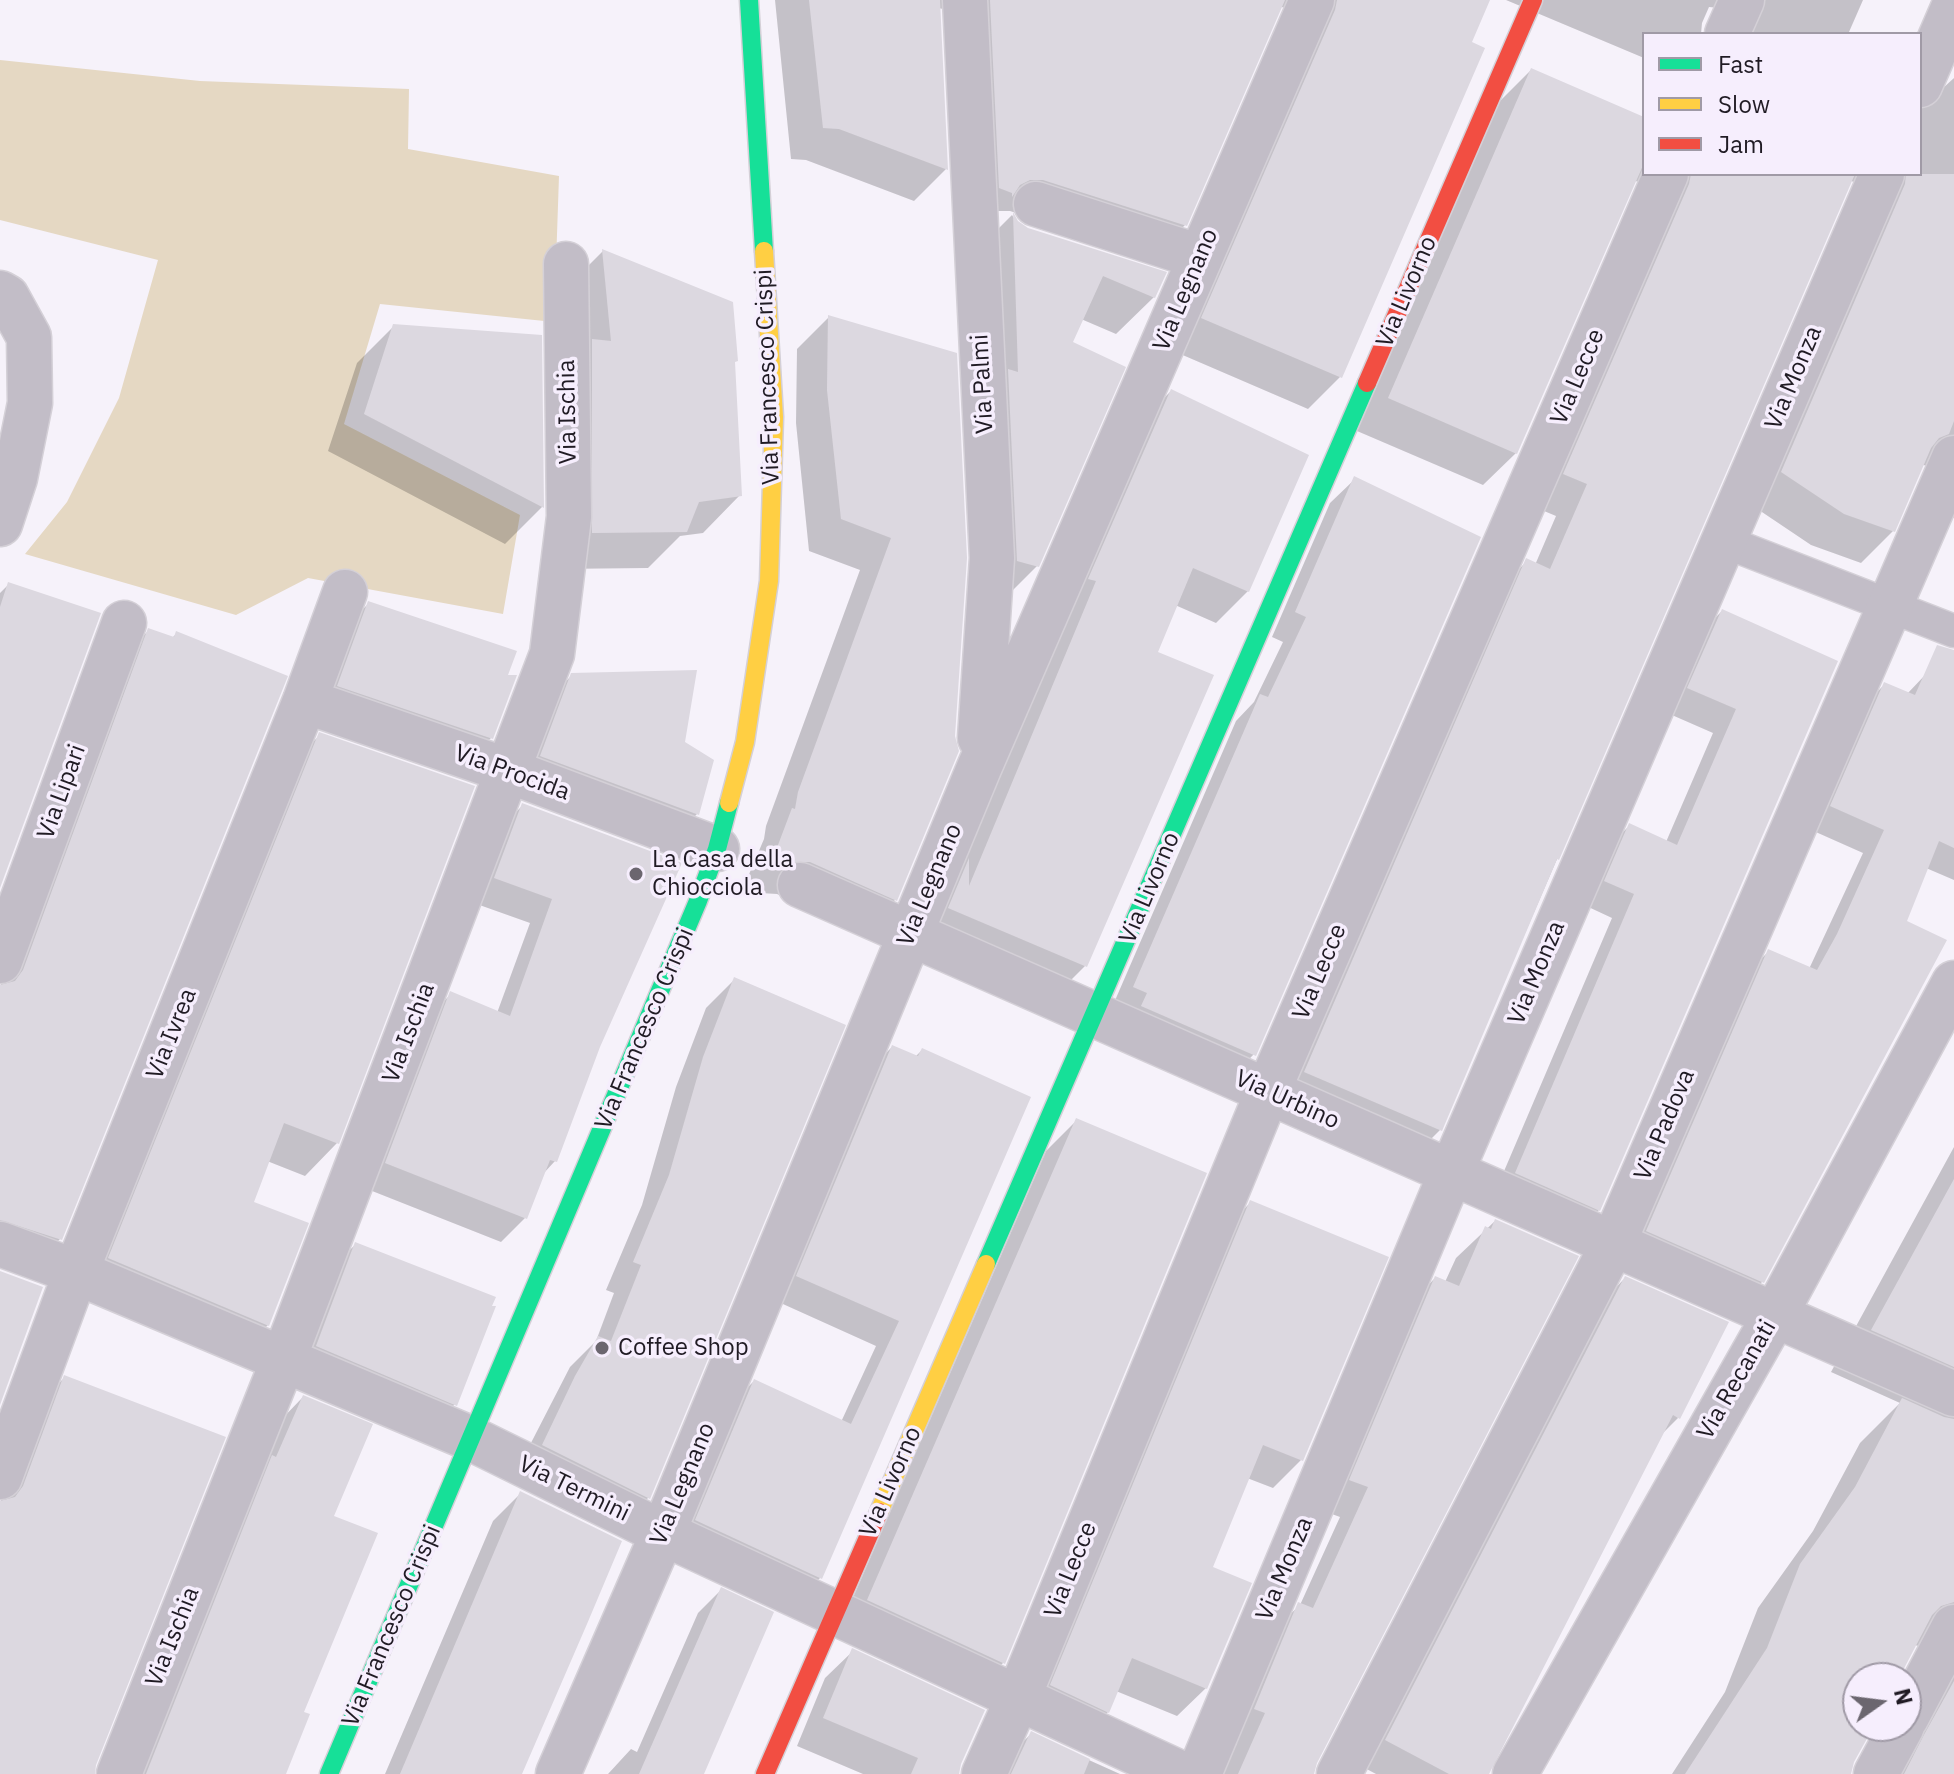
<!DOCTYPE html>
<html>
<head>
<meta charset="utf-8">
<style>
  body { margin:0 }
  #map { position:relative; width:1954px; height:1774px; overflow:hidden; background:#f6f2fa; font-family:"IBM Plex Sans",sans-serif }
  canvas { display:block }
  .legend { position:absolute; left:1642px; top:32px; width:280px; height:144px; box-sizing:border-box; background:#f6eefd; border:2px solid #a09aa6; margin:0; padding:10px 14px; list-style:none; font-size:24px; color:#201b24 }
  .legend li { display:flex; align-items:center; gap:16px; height:40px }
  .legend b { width:40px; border:2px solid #a09aa6 }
  .north { position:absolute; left:1842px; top:1662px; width:80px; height:80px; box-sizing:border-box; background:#f6eefd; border:2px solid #a09aa6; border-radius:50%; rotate:76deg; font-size:22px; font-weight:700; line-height:32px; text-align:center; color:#201b24 }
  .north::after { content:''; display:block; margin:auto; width:28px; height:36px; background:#6b666f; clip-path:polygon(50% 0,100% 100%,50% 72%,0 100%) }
</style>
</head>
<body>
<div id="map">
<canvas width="1954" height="1774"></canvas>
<ul class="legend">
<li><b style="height:10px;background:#16e098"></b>Fast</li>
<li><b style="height:10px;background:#ffcf43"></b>Slow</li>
<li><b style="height:10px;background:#f24e42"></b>Jam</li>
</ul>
<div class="north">N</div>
</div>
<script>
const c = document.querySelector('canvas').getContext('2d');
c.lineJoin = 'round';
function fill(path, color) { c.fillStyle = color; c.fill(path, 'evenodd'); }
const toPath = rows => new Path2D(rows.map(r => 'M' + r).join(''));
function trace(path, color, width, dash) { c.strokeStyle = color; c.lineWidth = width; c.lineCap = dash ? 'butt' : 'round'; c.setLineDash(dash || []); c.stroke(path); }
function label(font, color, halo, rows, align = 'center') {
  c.font = font + ' "IBM Plex Sans",sans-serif'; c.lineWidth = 7; c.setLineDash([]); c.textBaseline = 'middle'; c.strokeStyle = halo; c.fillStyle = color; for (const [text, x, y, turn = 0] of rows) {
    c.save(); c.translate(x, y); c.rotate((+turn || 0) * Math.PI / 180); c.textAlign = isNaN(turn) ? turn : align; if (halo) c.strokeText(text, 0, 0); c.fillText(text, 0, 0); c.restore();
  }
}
fill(toPath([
  [0,60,200,81,409,89,408,149,559,176,554,322,380,304,344,424,520,515,503,614,308,578,236,615,25,554,67,502,119,398,158,260,0,220]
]), '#e5d8c3');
fill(toPath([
  [775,0,1488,0,1469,44,1482,49,1340,377,1308,409,1171,350,1289,8,1280,7,1185,225,1153,257,1010,211,996,211,954,18,943,9,938,8,946,169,914,201,806,160,791,159],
  [1506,0,1863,0,1849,32,1853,34,1735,34,1719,8,1709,7,1702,23,1701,34,1644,34,1644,58],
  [1531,70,1644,119,1644,174,1920,174,1920,109,1954,78,1954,518,1941,512,1931,466,1922,465,1893,531,1861,563,1811,545,1750,504,1860,183,1850,181,1440,1130,1408,1162,1273,1104,1495,593,1527,561,1535,565,1556,516,1532,506,1643,182,1633,181,1516,453,1483,485,1357,431,1499,102],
  [1012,215,1017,223,1154,297,1116,334,1081,319,1071,343,1037,566,1000,603,976,251],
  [603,251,733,363,740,495,703,533,680,536,648,568,556,569,566,288],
  [829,317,953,737,896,899,863,932,777,894,760,893,744,886,764,839,766,826,860,570,809,551,796,423,797,349],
  [394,326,540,337,542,507,505,544,328,451,357,363],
  [1171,391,1248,591,1216,623,1175,605,1155,653,1085,966,1053,998,918,940,1139,423],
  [1355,479,1254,1054,1230,1079,1110,1012,1236,721,1254,702,1283,642,1272,637,1330,503],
  [9,584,0,883,0,593],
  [369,603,506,677,491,738,466,763,313,711,343,629],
  [1722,611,1836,662,1599,1210,1575,1233,1493,1197,1612,918,1582,904,1606,849,1630,825,1666,842,1713,733,1665,712,1698,635],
  [148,631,172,638,176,634,60,1239,34,1266,0,1253,0,987,122,657],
  [1926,674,1954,686,1954,880,1926,868,1762,1282,1739,1305,1625,1254,1746,974,1769,951,1809,969,1863,853,1809,829,1862,707,1885,684,1907,694],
  [572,675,712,761,697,814,660,852,504,793,535,713],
  [320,735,472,787,337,1143,305,1176,267,1161,251,1203,268,1325,235,1358,77,1291,287,767],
  [523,805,598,1046,555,1161,543,1174,525,1218,501,1242,362,1187,427,1018,451,994,497,1013,530,923,471,902,499,829],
  [734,980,648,1498,620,1526,515,1474,570,1367,596,1341,614,1293,606,1290,642,1205,676,1087,706,1008],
  [892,1047,915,1057,922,1050,1028,1098,820,1578,796,1602,673,1545,730,1405,754,1381,841,1422,876,1346,774,1300,868,1071],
  [1077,1120,1003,1663,972,1694,838,1632,1046,1151],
  [1954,1147,1954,1774,1886,1774,1924,1647,1914,1645,1896,1678,1858,1678,1858,1726,1871,1726,1852,1761,1849,1774,1672,1774,1725,1692,1758,1608,1813,1531,1860,1443,1900,1403,1831,1372],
  [1251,1202,1301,1460,1273,1488,1247,1478,1210,1568,1206,1688,1177,1716,1116,1691,1108,1712,1079,1740,1023,1714,1222,1231],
  [1495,1221,1311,1774,1223,1774,1237,1743,1225,1738,1269,1634,1300,1605,1340,1517,1321,1510,1406,1308,1435,1278,1445,1282,1456,1258],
  [356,1244,455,1404,430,1430,291,1371,330,1269],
  [1625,1278,1678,1418,1660,1436,1486,1774,1376,1774,1361,1766,1600,1304],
  [65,1377,93,1774,0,1774,0,1503,38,1404],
  [303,1397,332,1517,270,1774,131,1774,277,1424],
  [521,1493,520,1774,385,1774,493,1521],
  [721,1590,702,1774,608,1774,631,1749,637,1752,698,1613],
  [853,1651,959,1763,957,1774,863,1774,797,1746,825,1678],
  [1031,1734,1120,1774,998,1774,1003,1761]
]), '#0003');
fill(toPath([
  [809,0,940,0,948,170,839,129,823,128],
  [990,0,1285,0,1187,226,1043,180,1030,180,1020,185,1012,197,1012,193,999,188],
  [1337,0,1490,0,1472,42,1485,48,1342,378,1201,318,1335,10],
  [1531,68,1644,117,1644,163,1517,454,1388,398],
  [1691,174,1855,174,1559,860,1557,859,1442,1131,1304,1072,1526,558,1550,569,1587,484,1563,474,1689,184],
  [1906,174,1954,174,1954,421,1949,434,1939,438,1931,448,1895,532,1844,514,1781,472,1905,184],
  [1013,212,1018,221,1028,228,1167,272,1155,298,1103,276,1073,342,1126,367,1039,567,1017,561,1008,369,1018,372],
  [602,249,733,302,738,361,735,362,742,496,699,502,687,532,592,533,592,339,611,341],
  [828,315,957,353,967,558,955,736,959,751,897,901,810,862,793,862,775,853,792,808,795,809,798,792,891,538,841,519,827,390],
  [393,324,542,335,544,508,364,414],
  [1171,389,1309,455,1249,592,1193,568,1158,652,1214,675,1087,967,948,908,969,858,969,886,1096,581,1088,579],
  [1354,476,1481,537,1256,1056,1141,1006,1147,993,1133,987,1260,694,1268,697,1306,617,1295,612],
  [8,582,101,613,0,888,0,607],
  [368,601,517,651,508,675,517,675,493,739,337,686],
  [1722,609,1838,661,1600,1211,1515,1173,1634,894,1604,881,1629,823,1677,845,1736,709,1687,688],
  [148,628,174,637,176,631,288,676,62,1240,0,1220,0,985,15,981,23,970],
  [1937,645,1954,650,1954,848,1939,841,1907,921,1947,940,1764,1283,1646,1231,1768,949,1817,970,1837,934,1884,830,1830,806,1884,682,1915,695],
  [697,670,685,742,714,760,699,815,540,756,571,673],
  [319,732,475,786,339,1144,284,1123,254,1202,309,1223,269,1326,108,1258],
  [522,803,682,863,600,1047,557,1162,550,1160,527,1219,385,1163,450,991,510,1016,552,899,494,878],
  [734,977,846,1025,650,1499,542,1445,575,1376,598,1336,611,1341,641,1265,633,1262,669,1175,703,1057],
  [892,1045,918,1056,922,1048,1031,1097,822,1579,695,1520,754,1379,851,1424,899,1321,796,1276],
  [1076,1118,1207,1173,1005,1664,867,1600],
  [1954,1179,1954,1367,1871,1330],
  [1250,1200,1389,1257,1303,1461,1263,1445,1213,1567,1252,1583,1207,1689,1132,1658,1109,1713,1050,1685],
  [1495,1219,1579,1256,1317,1763,1314,1774,1238,1774,1265,1713,1254,1709,1298,1602,1313,1608,1368,1487,1349,1480,1435,1276,1459,1286,1485,1226,1491,1229],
  [355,1242,496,1297,492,1306,496,1306,457,1406,316,1346],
  [0,1271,43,1287,0,1405],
  [1625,1276,1729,1322,1680,1419,1673,1415,1489,1774,1449,1774,1385,1740],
  [64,1375,226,1437,96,1765,95,1774,0,1774,0,1501,15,1497,23,1486],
  [303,1395,373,1424,334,1516,378,1533,304,1712,310,1714,286,1774,146,1774,272,1455,276,1457],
  [1902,1398,1944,1417,1954,1419,1954,1602,1941,1606,1932,1615,1899,1678,1858,1678,1858,1726,1874,1726,1854,1762,1851,1774,1685,1774,1767,1648,1800,1564,1855,1487],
  [520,1491,622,1541,587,1624,522,1774,400,1774],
  [721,1587,774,1612,704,1774,639,1774],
  [852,1648,985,1710,961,1764,959,1774,911,1774,918,1758,823,1718],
  [1954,1681,1954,1774,1904,1774,1925,1733],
  [1031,1731,1090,1759,1084,1774,1011,1774]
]), '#dcd8e0');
const lane = toPath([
  [1723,541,1954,631]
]);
const street = toPath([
  [965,0,992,558,980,738],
  [1727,34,1742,0],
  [1920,85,1954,6],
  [1036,204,1200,257],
  [0,293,7,297,29,337,30,403,15,478,0,524],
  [305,701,509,771,717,849],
  [800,885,1954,1394],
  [0,961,124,623],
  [0,1244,76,1272,472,1439,663,1533,1182,1774],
  [0,1477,76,1272,305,701,345,592],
  [1906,1718,1954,1627],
  [119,1774,283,1361,552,654,569,517,566,264],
  [558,1774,663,1533,979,768,1312,0],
  [984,1774,1018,1698,1268,1091,1666,174],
  [1199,1774,1451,1173,1882,174],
  [1339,1774,1613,1244,1954,458],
  [1515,1774,1775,1315,1954,983],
  [1876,1774,1902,1726]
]);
const fast = toPath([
  [749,0,764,251],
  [986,1264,1367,383],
  [329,1774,698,901,717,849,729,803]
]);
const slow = toPath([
  [729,803,745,742,769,581,774,417,764,251],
  [879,1512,986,1264]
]);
const jam = toPath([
  [1367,383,1533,0],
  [765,1774,879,1512]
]);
trace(lane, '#d4d0d7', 35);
trace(street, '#d4d0d7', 47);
trace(fast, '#d4d0d7', 21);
trace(slow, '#d4d0d7', 21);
trace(jam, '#d4d0d7', 21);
trace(lane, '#c2bdc7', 32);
trace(street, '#c2bdc7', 44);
trace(fast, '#16e098', 18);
trace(slow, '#ffcf43', 18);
trace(jam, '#f24e42', 18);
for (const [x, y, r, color] of [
  [636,874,8,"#6b666f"],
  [602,1348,8,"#6b666f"]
]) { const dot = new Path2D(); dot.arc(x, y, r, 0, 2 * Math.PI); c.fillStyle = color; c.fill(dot); trace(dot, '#f6eefd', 3); }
label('24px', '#201b24', '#f6eefd', [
  ["Via Legnano",1186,290,-67],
  ["Via Livorno",1407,292,-67],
  ["Via Francesco Crispi",768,377,-92],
  ["Via Lecce",1578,377,-67],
  ["Via Monza",1794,378,-67],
  ["Via Palmi",983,384,-93],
  ["Via Ischia",568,412,-91],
  ["Via Procida",512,773,20],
  ["Via Lipari",62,792,-70],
  ["Via Legnano",930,885,-67],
  ["Via Livorno",1150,888,-67],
  ["Via Lecce",1320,972,-67],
  ["Via Monza",1537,973,-67],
  ["Via Francesco Crispi",645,1029,-67],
  ["Via Ischia",409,1033,-69],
  ["Via Ivrea",172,1034,-68],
  ["Via Urbino",1287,1100,24],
  ["Via Padova",1665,1125,-67],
  ["Via Recanati",1737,1380,-60],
  ["Via Livorno",891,1482,-66],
  ["Via Legnano",683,1484,-67],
  ["Via Termini",574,1489,26],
  ["Via Monza",1285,1569,-67],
  ["Via Lecce",1071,1570,-68],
  ["Via Francesco Crispi",392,1626,-67],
  ["Via Ischia",173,1637,-68]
]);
label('24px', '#201b24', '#f6eefd', [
  ["La Casa della",652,860],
  ["Chiocciola",652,888],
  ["Coffee Shop",618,1348]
], 'left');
</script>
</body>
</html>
